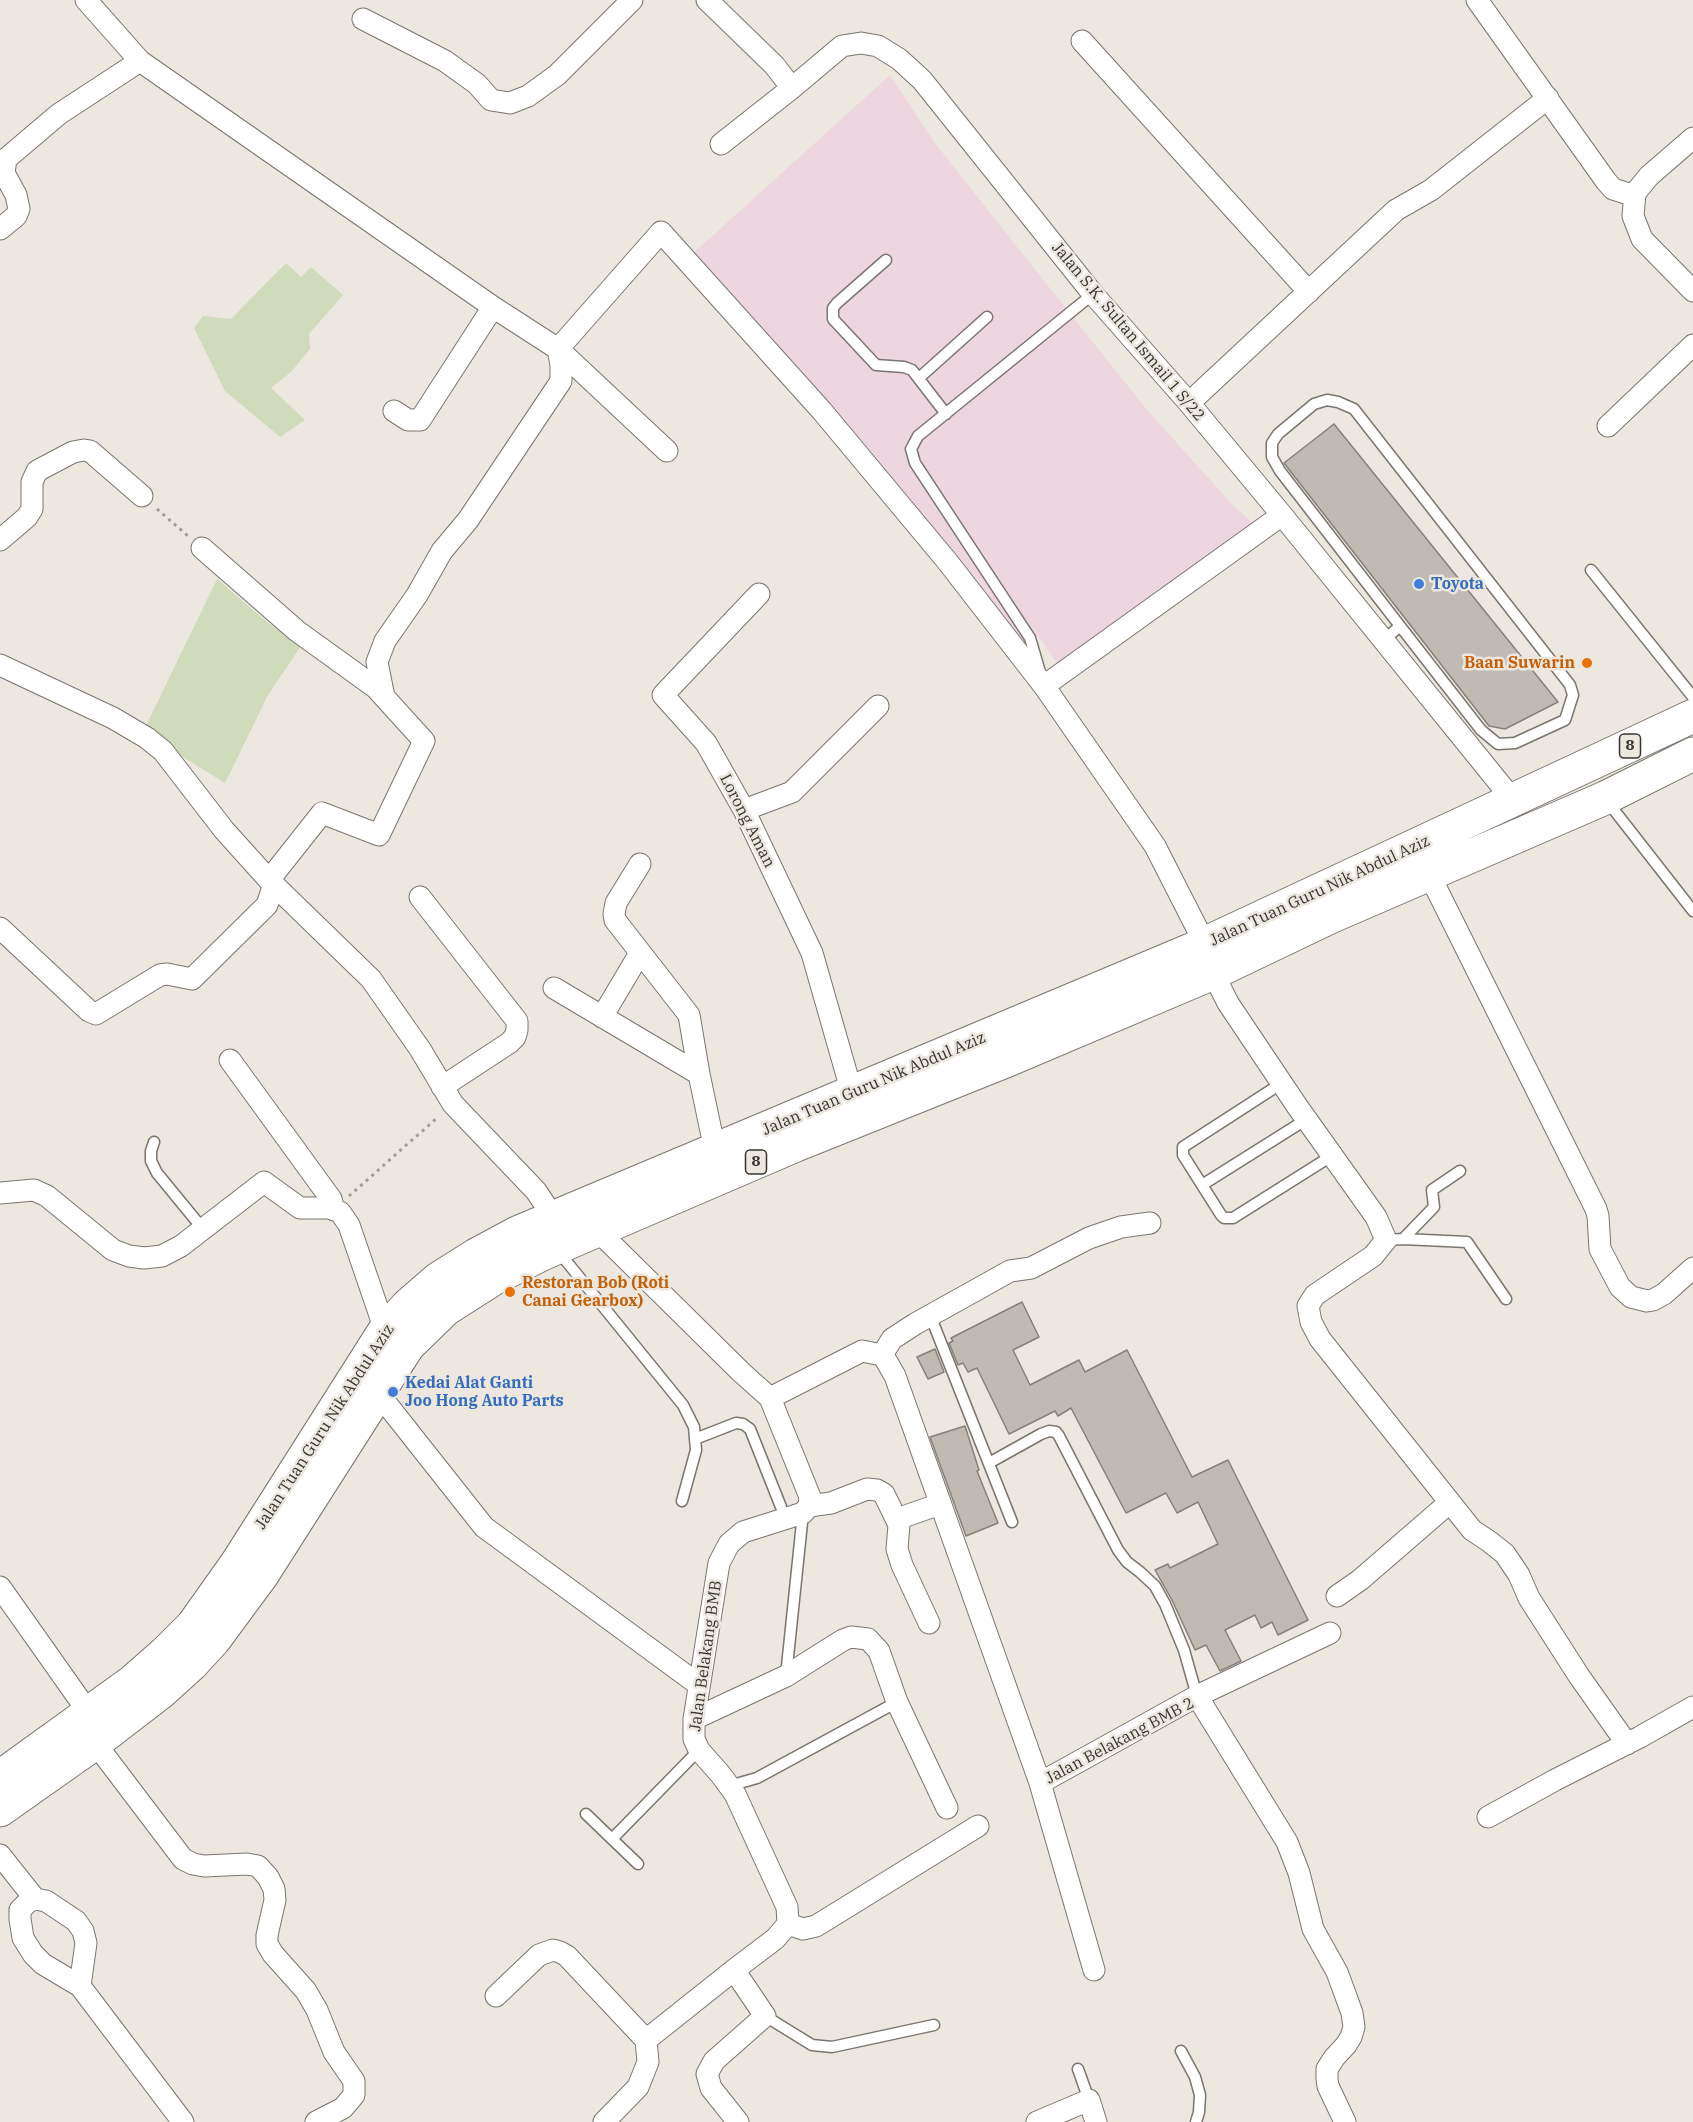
<!DOCTYPE html>
<html>
<head>
<meta charset="utf-8">
<style>
  body { margin:0 }
  canvas { display:block; background:#ece7df }
</style>
</head>
<body>
<canvas width="1693" height="2122"></canvas>
<script>
const c = document.querySelector('canvas').getContext('2d');
c.lineJoin = 'round';
function fill(path, color) { c.fillStyle = color; c.fill(path, 'evenodd'); }
const toPath = rows => new Path2D(rows.map(r => 'M' + r).join(''));
function trace(path, color, width, dash) { c.strokeStyle = color; c.lineWidth = width; c.lineCap = dash ? 'butt' : 'round'; c.setLineDash(dash || []); c.stroke(path); }
function label(font, color, halo, rows, align = 'center') {
  c.font = font + ' "IBM Plex Serif",serif'; c.lineWidth = 5; c.setLineDash([]); c.textBaseline = 'middle'; c.strokeStyle = halo; c.fillStyle = color; for (const [text, x, y, turn = 0] of rows) {
    c.save(); c.translate(x, y); c.rotate((+turn || 0) * Math.PI / 180); c.textAlign = isNaN(turn) ? turn : align; if (halo) c.strokeText(text, 0, 0); c.fillText(text, 0, 0); c.restore();
  }
}
fill(toPath([
  [890,75,934,142,1103,355,1149,412,1231,503,1256,526,1061,669,1038,636,1022,647,689,257]
]), '#eed6e1');
fill(toPath([
  [286,263,301,277,311,267,343,295,309,334,310,349,291,372,271,388,305,420,280,437,225,391,194,328,203,316,231,319],
  [217,579,267,622,301,646,268,695,225,783,143,732]
]), '#d0dbbb');
const building = toPath([
  [1334,424,1558,702,1505,729,1489,726,1284,463,1334,424],
  [1022,1302,1039,1337,1013,1350,1030,1385,1079,1360,1085,1372,1127,1350,1192,1477,1228,1460,1308,1620,1278,1635,1272,1622,1261,1628,1255,1615,1225,1630,1241,1661,1220,1671,1206,1645,1195,1650,1172,1600,1155,1570,1168,1564,1170,1568,1218,1544,1198,1502,1177,1513,1166,1493,1126,1513,1071,1408,1058,1416,1055,1411,1009,1434,977,1368,968,1372,963,1363,958,1365,949,1343,953,1341,951,1338,1022,1302],
  [935,1349,944,1372,928,1379,917,1357,935,1349],
  [965,1426,979,1470,977,1471,998,1523,966,1536,930,1437,965,1426]
]);
fill(building, '#bfbab2');
trace(building, '#86817a', 1.5);
const lane = toPath([
  [886,260,837,303,833,308,833,319,876,365,904,367,912,370,946,414],
  [919,378,987,317],
  [1591,570,1693,697],
  [1384,640,1400,626,1481,730,1498,744,1515,743,1565,720,1573,695,1570,685,1354,409,1338,402,1327,400,1314,404,1278,434,1272,443,1272,457,1280,471,1400,626],
  [1040,672,1030,638,915,463,911,449,918,436,1093,294],
  [1607,801,1693,911],
  [1282,1083,1183,1147,1183,1155,1221,1215,1224,1218,1233,1218,1333,1155],
  [154,1142,151,1151,151,1161,157,1173,203,1229],
  [1202,1185,1307,1119],
  [1403,1239,1434,1207,1432,1190,1460,1171],
  [1386,1240,1403,1239,1467,1242,1506,1299],
  [558,1251,683,1405,694,1427,696,1450,682,1501],
  [930,1315,1012,1522],
  [695,1439,736,1423,743,1424,750,1429,781,1507],
  [989,1463,1041,1434,1049,1431,1056,1432,1059,1436,1118,1550,1127,1562,1140,1572,1155,1586,1165,1604,1184,1650,1197,1696],
  [786,1676,803,1513],
  [729,1786,757,1778,897,1702],
  [586,1814,638,1864],
  [612,1839,699,1750],
  [765,2016,812,2045,832,2047,934,2025],
  [1181,2051,1195,2077,1200,2095,1199,2112,1196,2122],
  [1078,2069,1089,2100]
]);
const street = toPath([
  [86,0,140,61,493,307,558,349,561,365,561,381,468,520,442,551,417,595,385,641,377,662,384,697],
  [707,0,774,65,792,88,842,46,861,43,878,46,899,59,922,80,1093,294,1189,403,1282,515,1513,800],
  [1477,0,1606,181,1613,189,1635,196],
  [363,19,445,61,477,84,491,100,510,103,528,96,557,75,632,0],
  [1082,41,1309,292],
  [1693,138,1649,176,1635,193,1633,216,1642,239,1693,291],
  [721,144,792,88],
  [0,229,16,216,19,209,16,195,4,173,6,159,59,114,140,61],
  [1189,403,1396,210,1431,190,1548,98],
  [394,411,408,420,420,420,493,307],
  [1608,426,1693,345],
  [667,451,558,349,661,232,822,411,947,561,1044,686,1155,846,1205,944],
  [0,540,27,517,32,509,32,482,37,471,73,452,84,450,90,451,142,496],
  [202,548,297,631,376,688,424,741,379,835,322,813,269,880],
  [759,594,663,695,706,743,744,810,812,953,852,1093],
  [0,665,113,718,147,738,163,751,224,830,269,880,371,979,420,1049,453,1104,536,1191,554,1218],
  [1044,686,1282,515],
  [744,810,792,792,878,706],
  [640,864,616,903,614,914,615,920,689,1015,699,1074],
  [1429,874,1596,1209,1598,1216,1600,1249,1620,1287,1631,1297,1647,1301,1653,1300,1664,1294,1693,1268],
  [420,897,517,1021,517,1030,515,1037,509,1043,442,1087],
  [0,928,89,1011,96,1014,160,975,167,974,192,979,267,905,274,884],
  [1213,973,1228,1003,1297,1106,1376,1217,1386,1240,1373,1256,1315,1295,1308,1306,1311,1322,1320,1339,1472,1530,1490,1542,1505,1554,1519,1575,1529,1598,1579,1676,1627,1744],
  [554,988,699,1074,715,1150],
  [602,1017,640,953],
  [230,1060,331,1199,334,1210],
  [0,1193,34,1190,47,1196,113,1250,129,1256,144,1258,162,1256,181,1246,264,1182,300,1208,329,1208,340,1212,349,1225,385,1330],
  [597,1230,741,1372,770,1398,810,1497,809,1506,803,1513,743,1532,729,1544,719,1563,694,1719,694,1739,699,1750,721,1775,735,1794,787,1907,788,1924,775,1939,734,1970,765,2016,714,2061,707,2074,711,2088,738,2122],
  [882,1355,892,1339,915,1324,1010,1271,1031,1268,1089,1238,1121,1227,1150,1223],
  [378,1393,484,1527,699,1685],
  [770,1398,862,1351,882,1355,887,1362,895,1376,1040,1783,1197,1696,1287,1842,1299,1873,1313,1929,1337,1972,1344,1991,1352,2013,1354,2027,1351,2037,1346,2045,1334,2058,1327,2069,1327,2079,1328,2086,1345,2122],
  [809,1506,831,1503,867,1489,877,1490,884,1494,899,1525,897,1549,902,1565,929,1623],
  [897,1519,940,1504],
  [0,1587,89,1713],
  [1337,1596,1360,1580,1449,1503],
  [1197,1696,1330,1633],
  [694,1719,786,1676,843,1640,851,1637,868,1639,879,1651,897,1702,947,1808],
  [95,1743,183,1859,193,1864,204,1866,247,1864,258,1866,268,1877,274,1889,275,1900,267,1935,267,1944,273,1954,306,1991,317,2010,334,2052,354,2081,354,2095,343,2108,316,2122],
  [1040,1783,1094,1970],
  [1488,1817,1555,1780,1640,1737,1693,1707],
  [0,1855,35,1899],
  [788,1924,803,1929,816,1926,978,1826],
  [80,1986,86,1943,83,1931,76,1921,46,1901,35,1899,28,1902,20,1910,20,1919,23,1938,33,1954,43,1964,80,1986,183,2122],
  [496,1996,539,1955,553,1950,560,1952,567,1956,646,2040],
  [604,2122,638,2087,648,2062,646,2040,734,1970],
  [1037,2122,1089,2100,1096,2122]
]);
const primary = toPath([
  [0,1777,132,1682,165,1653,193,1625,237,1563,385,1330,408,1305,438,1279,476,1255,517,1233,1191,950,1693,716],
  [0,1810,95,1743,160,1693,192,1664,214,1640,262,1575,408,1346,446,1309,493,1279,542,1254,796,1145,1008,1060,1213,973,1330,917,1605,798,1693,754]
]);
trace(lane, '#7a756f', 13);
trace(street, '#7a756f', 23);
trace(primary, '#7a756f', 35);
trace(toPath([
  [157,509,188,536],
  [349,1196,438,1117]
]), '#a19d97', 3, [3, 4.5]);
trace(lane, '#fff', 10);
trace(street, '#fff', 21);
trace(primary, '#fff', 33);
for (const [x, y, r, color] of [
  [1419,584,6,"#3f7fe0"],
  [1587,663,6,"#e8710a"],
  [510,1292,6,"#e8710a"],
  [393,1392,6,"#3f7fe0"]
]) { const dot = new Path2D(); dot.arc(x, y, r, 0, 2 * Math.PI); c.fillStyle = color; c.fill(dot); trace(dot, '#ece7df', 2); }
for (const [x, y, w] of [
  [1630,746,21],
  [756,1162,21]
]) { const box = new Path2D(); box.roundRect(x - w / 2, y - 12, w, 24, 4.5); c.fillStyle = '#ece7df'; c.fill(box); trace(box, '#373532', 1.5); }
label('bold 15px', '#373532', null, [
  ["8",1630,746],
  ["8",756,1162]
]);
label('16px', '#373532', '#ece7df', [
  ["Jalan S.K. Sultan Ismail 1 S/22",1128,332,50],
  ["Lorong Aman",747,821,63],
  ["Jalan Tuan Guru Nik Abdul Aziz",1320,891,-25],
  ["Jalan Tuan Guru Nik Abdul Aziz",874,1084,-23],
  ["Jalan Tuan Guru Nik Abdul Aziz",325,1427,-57],
  ["Jalan Belakang BMB",706,1656,-82],
  ["Jalan Belakang BMB 2",1120,1741,-28]
]);
label('bold 16px', '#366cbe', '#ece7df', [
  ["Toyota",1431,584],
  ["Kedai Alat Ganti",405,1383],
  ["Joo Hong Auto Parts",405,1401]
], 'left');
label('bold 16px', '#c56008', '#ece7df', [
  ["Baan Suwarin",1575,663],
  ["Restoran Bob (Roti",522,1283,"left"],
  ["Canai Gearbox)",522,1301,"left"]
], 'right');
</script>
</body>
</html>
